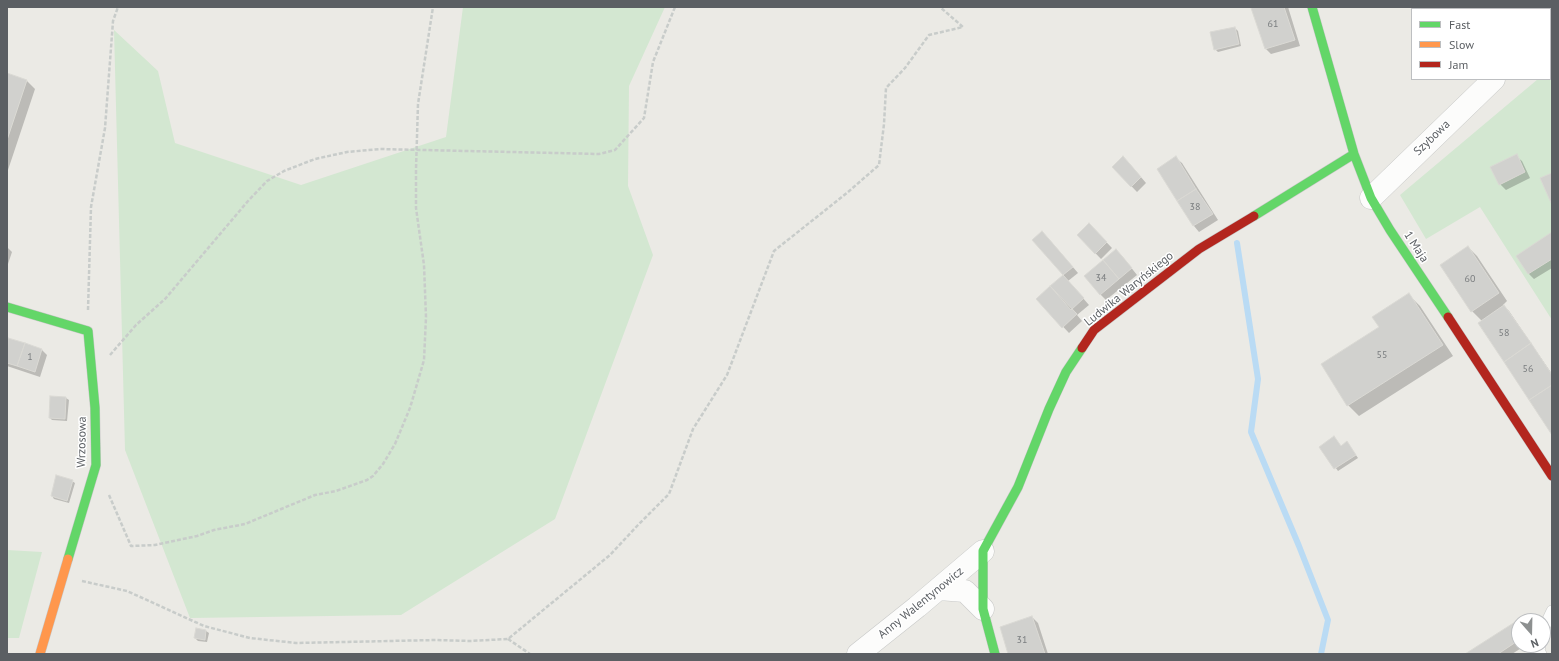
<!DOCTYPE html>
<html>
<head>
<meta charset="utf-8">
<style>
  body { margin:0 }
  #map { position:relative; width:1559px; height:661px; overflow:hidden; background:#ebeae5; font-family:"PT Sans",sans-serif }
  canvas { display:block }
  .frame { position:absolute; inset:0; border:8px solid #5b5f63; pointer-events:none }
  .legend { position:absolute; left:1411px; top:8px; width:140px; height:72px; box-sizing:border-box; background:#fff; border:1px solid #bdbfc1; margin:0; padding:5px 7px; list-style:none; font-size:12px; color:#5b5f63 }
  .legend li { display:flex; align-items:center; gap:8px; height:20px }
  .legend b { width:20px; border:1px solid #bdbfc1 }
  .north { position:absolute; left:1511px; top:613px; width:40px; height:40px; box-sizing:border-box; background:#fff; border:1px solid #bdbfc1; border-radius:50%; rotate:160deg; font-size:11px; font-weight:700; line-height:16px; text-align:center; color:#5b5f63 }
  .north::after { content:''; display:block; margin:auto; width:14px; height:18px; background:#8d9090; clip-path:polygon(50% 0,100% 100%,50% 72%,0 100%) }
</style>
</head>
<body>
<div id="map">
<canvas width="1559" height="661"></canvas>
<div class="frame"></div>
<ul class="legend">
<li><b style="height:5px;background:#63d668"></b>Fast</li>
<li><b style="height:5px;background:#ff974d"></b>Slow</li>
<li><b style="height:5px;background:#b3261e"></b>Jam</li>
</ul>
<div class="north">N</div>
</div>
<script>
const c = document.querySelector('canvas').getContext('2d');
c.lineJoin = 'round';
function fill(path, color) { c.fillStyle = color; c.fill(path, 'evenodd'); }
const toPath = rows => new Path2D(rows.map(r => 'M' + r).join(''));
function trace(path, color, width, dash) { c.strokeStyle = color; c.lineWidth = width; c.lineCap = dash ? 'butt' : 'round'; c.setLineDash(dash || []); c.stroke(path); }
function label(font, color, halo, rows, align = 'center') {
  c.font = font + ' "PT Sans",sans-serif'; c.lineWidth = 3; c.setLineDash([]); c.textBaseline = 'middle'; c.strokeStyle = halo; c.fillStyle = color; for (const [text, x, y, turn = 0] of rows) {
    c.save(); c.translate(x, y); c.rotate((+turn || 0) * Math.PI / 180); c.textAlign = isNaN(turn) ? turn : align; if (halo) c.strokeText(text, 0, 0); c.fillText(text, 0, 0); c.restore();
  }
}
fill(toPath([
  [463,7,665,7,629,86,628,186,653,255,555,519,401,615,190,618,125,450,114,30,158,71,175,143,301,185,446,137],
  [1552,68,1552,320,1480,207,1426,239,1400,195,1538,79,1550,79,1550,69],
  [7,550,42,552,19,638,7,638]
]), '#d3e7d1');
fill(toPath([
  [1251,7,1288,7,1300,46,1271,54,1266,49],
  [1235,28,1238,31,1241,46,1218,52,1215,49],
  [7,74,27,81,35,89,7,173],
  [1516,156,1522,161,1530,178,1506,190,1500,184],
  [1176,158,1182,163,1218,220,1199,232,1194,226,1158,169],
  [1129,163,1146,183,1137,192,1113,167],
  [1089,224,1112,248,1101,259,1078,235],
  [1552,233,1552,268,1534,279,1529,274,1518,256],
  [1048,238,1078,273,1068,281,1089,305,1077,315,1082,321,1069,333,1038,300,1064,275,1034,240],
  [7,247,12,252,7,267],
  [1468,247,1477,256,1507,301,1503,305,1509,311,1552,374,1552,432,1482,321,1472,311],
  [1122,256,1137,275,1106,300,1100,294],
  [1409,295,1420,306,1453,356,1359,416,1348,405,1380,327],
  [8,339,42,350,47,355,40,377,7,366],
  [51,397,66,398,69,400,67,421,52,420,50,418],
  [1349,445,1358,458,1338,471,1321,447,1342,447],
  [72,481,75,483,69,503,54,499,52,496],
  [1032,617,1038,623,1048,654,1010,654],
  [1526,617,1530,621,1519,621,1519,645,1526,645,1512,654,1467,654],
  [197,629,206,631,209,633,207,642,198,641,195,638]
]), '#0003');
trace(toPath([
  [1237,243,1258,379,1251,432,1299,546,1328,620,1321,654]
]), '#badbf4', 6);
const building = toPath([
  [1254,7,1284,7,1295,40,1265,49,1251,8,1254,7],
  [1235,27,1239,44,1214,50,1210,32,1235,27],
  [7,73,27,80,7,140,7,73],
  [1517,154,1525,172,1499,185,1490,167,1517,154],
  [1123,156,1141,177,1131,187,1112,167,1123,156],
  [1176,156,1196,189,1177,201,1157,169,1176,156],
  [1552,173,1552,205,1540,178,1552,173],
  [1196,189,1213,214,1193,226,1177,201,1196,189],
  [1089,223,1107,242,1095,254,1077,235,1089,223],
  [1042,231,1073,267,1063,275,1032,240,1042,231],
  [1552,232,1552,259,1528,274,1516,256,1552,232],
  [1468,246,1499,293,1471,312,1440,265,1468,246],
  [1116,249,1132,268,1119,279,1103,260,1116,249],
  [1103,260,1119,279,1100,295,1084,276,1103,260],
  [1063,275,1084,298,1071,310,1050,286,1063,275],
  [1050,286,1077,314,1062,328,1036,299,1050,286],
  [1409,293,1443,345,1347,406,1321,364,1379,327,1372,317,1409,293],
  [1504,305,1531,343,1504,362,1478,323,1504,305],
  [8,338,25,343,17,366,7,363,8,338],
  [25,343,42,349,35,372,17,366,25,343],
  [1531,343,1552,375,1552,385,1529,400,1504,362,1531,343],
  [1552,385,1552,435,1529,400,1552,385],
  [50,396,66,397,65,419,49,418,50,396],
  [1334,436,1341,446,1347,441,1356,455,1334,469,1319,447,1334,436],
  [56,475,73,480,67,501,51,496,56,475],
  [1526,615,1530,621,1519,621,1519,640,1498,654,1465,654,1526,615],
  [1032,616,1045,654,1008,654,1000,627,1032,616],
  [196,628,206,630,205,640,194,638,196,628]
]);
fill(building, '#d1d1ce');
trace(building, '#dad9d4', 1);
const lane = toPath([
  [1543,630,1552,611],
  [1540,645,1539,651,1541,654]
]);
const street = toPath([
  [1550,25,1552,23],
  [1371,198,1494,79],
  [939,589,965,591,983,609],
  [858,654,917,607,983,551]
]);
const fast = toPath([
  [1312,7,1354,154,1371,198,1390,230,1448,317],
  [1254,216,1354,154],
  [7,307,88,331,95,408,96,465,68,559],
  [995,654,983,609,983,551,1018,487,1049,409,1066,372,1082,348]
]);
const slow = toPath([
  [40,654,68,559]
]);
const jam = toPath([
  [1448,317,1552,476],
  [1082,348,1094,330,1199,249,1254,216]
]);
trace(lane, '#c7c8c7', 12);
trace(street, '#c7c8c7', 23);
trace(fast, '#c6c6c6', 10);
trace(slow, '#c6c6c6', 10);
trace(jam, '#c6c6c6', 10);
trace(toPath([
  [88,310,91,207,105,128,113,21,118,7],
  [110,355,136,325,165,299,248,201,267,181,284,171,315,159,347,152,380,149,599,154,615,150,644,118,653,62,675,7],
  [109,495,131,546,155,545,197,536,214,530,245,524,315,495,336,491,367,480,373,476,383,464,395,444,410,408,424,360,426,317,424,265,416,208,416,169,418,104,433,7],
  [82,581,127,591,204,626,250,638,296,643,436,640,470,641,508,639,610,555,638,525,669,494,693,429,727,375,774,251,848,192,879,165,884,124,886,88,905,68,929,35,963,27,940,7],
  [508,639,530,654]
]), '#c8ccca', 2.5, [4, 2]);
trace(lane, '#fcfcfb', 11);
trace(street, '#fcfcfb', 22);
trace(fast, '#63d668', 9);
trace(slow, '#ff974d', 9);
trace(jam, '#b3261e', 9);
label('10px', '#7a7d7f', null, [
  ["61",1273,24],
  ["38",1195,207],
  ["34",1101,278],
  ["60",1470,279],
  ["58",1504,333],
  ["55",1382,355],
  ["1",30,357],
  ["56",1528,369],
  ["31",1022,640]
]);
label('12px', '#5b5f63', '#fff', [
  ["Szybowa",1432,138,-44],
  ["1 Maja",1416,247,57],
  ["Ludwika Waryńskiego",1129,289,-39],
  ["Wrzosowa",82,442,-89],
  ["Anny Walentynowicz",921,603,-39]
]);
</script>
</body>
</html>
